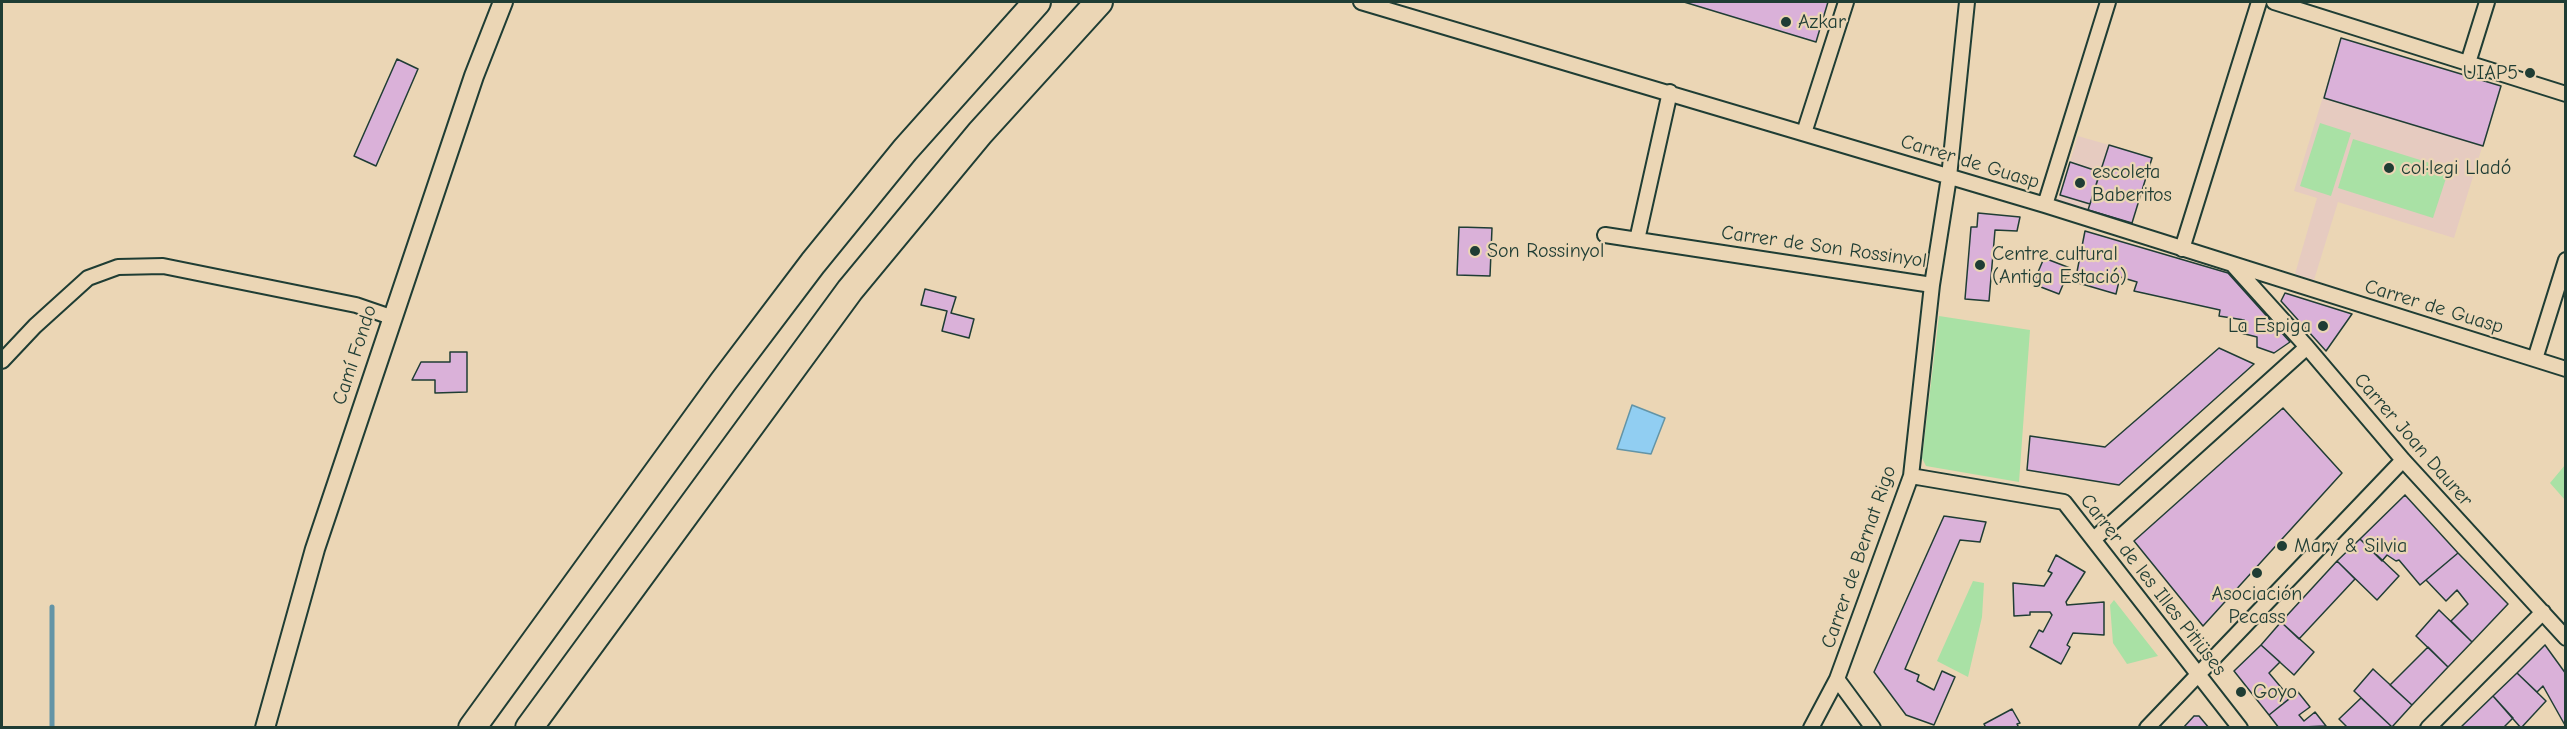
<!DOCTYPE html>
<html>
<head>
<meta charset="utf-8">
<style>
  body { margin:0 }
  #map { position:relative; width:2567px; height:729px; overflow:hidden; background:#ebd6b5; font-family:"Comic Neue",sans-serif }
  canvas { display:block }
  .frame { position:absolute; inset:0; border:3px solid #1f3d34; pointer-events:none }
</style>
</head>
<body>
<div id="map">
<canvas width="2567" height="729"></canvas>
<div class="frame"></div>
</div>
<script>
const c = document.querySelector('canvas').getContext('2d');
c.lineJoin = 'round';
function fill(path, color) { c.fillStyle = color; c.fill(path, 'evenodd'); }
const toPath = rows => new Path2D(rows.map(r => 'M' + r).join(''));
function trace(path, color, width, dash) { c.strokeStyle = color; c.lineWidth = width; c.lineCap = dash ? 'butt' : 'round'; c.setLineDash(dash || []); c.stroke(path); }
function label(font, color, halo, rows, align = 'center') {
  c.font = font + ' "Comic Neue",sans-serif'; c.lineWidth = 4.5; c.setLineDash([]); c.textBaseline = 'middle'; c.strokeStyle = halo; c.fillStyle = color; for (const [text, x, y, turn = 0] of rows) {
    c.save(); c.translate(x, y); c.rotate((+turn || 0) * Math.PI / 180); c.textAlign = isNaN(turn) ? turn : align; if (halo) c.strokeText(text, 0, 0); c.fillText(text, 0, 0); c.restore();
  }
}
fill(toPath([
  [2341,38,2501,86,2454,238,2338,202,2314,280,2295,274,2317,198,2294,191],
  [2078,136,2109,145,2088,210,2058,200]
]), '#e6cbc0');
fill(toPath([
  [2320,123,2351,133,2331,196,2300,186],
  [2353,139,2449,169,2433,218,2338,188],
  [1939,316,2030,330,2019,482,1926,466,1922,458],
  [2565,465,2565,500,2550,483],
  [1973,581,1984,583,1982,617,1968,677,1937,661],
  [2114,600,2158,656,2127,664,2113,643,2110,605]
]), '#a9e1a5');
const water = toPath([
  [1632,405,1665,418,1651,454,1617,449,1632,405]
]);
fill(water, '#91cef2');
trace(water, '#6394a6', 1.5);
trace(toPath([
  [52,607,52,728]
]), '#6394a6', 5);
const building = toPath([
  [1684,2,1828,2,1816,42,1684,2],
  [2341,38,2501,86,2483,146,2324,98,2341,38],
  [397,59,418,69,376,166,354,156,397,59],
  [2109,145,2152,158,2132,223,2088,210,2109,145],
  [2070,162,2100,172,2090,204,2060,195,2070,162],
  [1978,213,2020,217,2017,231,1995,230,1989,301,1965,299,1971,227,1977,227,1978,213],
  [1459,227,1492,228,1490,276,1457,275,1459,227],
  [2085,231,2228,273,2290,342,2274,353,2257,347,2257,337,2241,333,2244,320,2219,316,2220,310,2134,291,2137,282,2120,277,2116,294,2075,282,2085,231],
  [2044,258,2070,268,2059,294,2033,284,2044,258],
  [925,289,956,297,951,313,974,319,969,338,942,331,947,311,921,305,925,289],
  [2285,293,2352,314,2326,351,2281,301,2285,293],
  [2219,348,2254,364,2119,485,2027,470,2030,436,2105,447,2219,348],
  [450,352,467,352,467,392,435,393,435,380,412,380,421,362,450,362,450,352],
  [2283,408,2342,473,2203,626,2134,541,2283,408],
  [2405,495,2458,553,2420,585,2399,560,2396,561,2387,555,2382,561,2360,539,2405,495],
  [1944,516,1986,522,1980,542,1960,540,1905,669,1919,675,1917,681,1934,690,1942,671,1955,677,1934,725,1906,715,1874,672,1944,516],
  [2360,539,2399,576,2377,600,2337,561,2360,539],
  [2458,553,2508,604,2472,642,2451,621,2468,604,2457,590,2446,601,2426,580,2458,553],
  [2056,555,2085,572,2066,602,2067,605,2104,602,2104,635,2073,633,2067,645,2070,647,2061,664,2030,647,2039,630,2043,632,2052,615,2050,612,2030,612,2030,615,2014,616,2013,583,2044,586,2052,573,2048,571,2056,555],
  [2337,561,2355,579,2299,639,2281,622,2337,561],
  [2439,610,2472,642,2448,667,2416,636,2439,610],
  [2281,622,2314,652,2294,675,2261,645,2281,622],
  [2261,645,2280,662,2269,673,2290,698,2269,715,2234,671,2261,645],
  [2545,645,2566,674,2566,727,2543,686,2537,692,2517,673,2545,645],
  [2428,647,2448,667,2412,705,2390,685,2428,647],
  [2373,669,2412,705,2392,727,2354,691,2373,669],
  [2517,673,2546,701,2521,728,2493,696,2517,673],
  [2298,692,2310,707,2299,715,2304,721,2315,712,2326,726,2279,728,2269,715,2298,692],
  [2493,696,2513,718,2503,728,2460,728,2493,696],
  [2361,698,2392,727,2348,728,2339,719,2361,698],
  [2012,709,2020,723,2017,724,2019,728,1986,728,1984,724,2012,709],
  [2194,716,2199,716,2209,728,2183,728,2194,716]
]);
fill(building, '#dab1d9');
trace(building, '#1f3d34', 1.5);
const minor = toPath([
  [1361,2,2045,205,2566,369],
  [2274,2,2566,94],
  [2468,63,2487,2],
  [1804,133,1846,2],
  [2045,205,2108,2],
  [1605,235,1932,285,1949,177,1967,2],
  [1637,240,1670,92],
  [2182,249,2259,2],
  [2234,266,2307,347,2403,460,2566,638],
  [2535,359,2566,260],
  [2,361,35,326,88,278,118,267,163,266,356,305,391,317],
  [1911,476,2064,502,2240,728],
  [2094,539,2307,347],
  [1837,679,1873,728],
  [1811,728,1837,679,1911,476,1932,285],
  [2147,728,2403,460],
  [2428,728,2543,612]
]);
const tertiary = toPath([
  [265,728,315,549,474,76,503,2]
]);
const motorway = toPath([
  [472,728,723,382,813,263,905,150,1037,2],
  [529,728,850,290,980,133,1099,2]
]);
trace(minor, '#1f3d34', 18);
trace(tertiary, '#1f3d34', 22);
trace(motorway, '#1f3d34', 30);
trace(minor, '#ebd6b5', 14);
trace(tertiary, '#ebd6b5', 18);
trace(motorway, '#ebd6b5', 26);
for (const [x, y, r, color] of [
  [1786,22,6,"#1f3d34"],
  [2530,73,6,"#1f3d34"],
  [2389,168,6,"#1f3d34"],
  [2080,183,6,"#1f3d34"],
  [1475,251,6,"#1f3d34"],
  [1980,265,6,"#1f3d34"],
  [2323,326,6,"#1f3d34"],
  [2282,546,6,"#1f3d34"],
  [2257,573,6,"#1f3d34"],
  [2241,692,6,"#1f3d34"]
]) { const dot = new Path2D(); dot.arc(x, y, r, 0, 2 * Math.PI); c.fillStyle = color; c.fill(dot); trace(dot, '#ebd6b5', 2); }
label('20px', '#1f3d34', '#ebd6b5', [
  ["Azkar",1798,22],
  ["UIAP5",2518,73,"right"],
  ["col·legi Lladó",2401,168],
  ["escoleta",2092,172],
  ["Baberitos",2092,195],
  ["Son Rossinyol",1487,251],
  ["Centre cultural",1992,254],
  ["(Antiga Estació)",1992,277],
  ["La Espiga",2311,326,"right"],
  ["Mary & Silvia",2294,546],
  ["Asociación",2257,594,"center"],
  ["Pecass",2257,617,"center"],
  ["Goyo",2253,692]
], 'left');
label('20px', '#1f3d34', '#ebd6b5', [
  ["Carrer de Guasp",1970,162,17],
  ["Carrer de Son Rossinyol",1824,247,8],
  ["Carrer de Guasp",2434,307,17],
  ["Camí Fondo",355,355,-72],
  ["Carrer Joan Daurer",2413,440,49],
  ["Carrer de Bernat Rigo",1859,557,-71],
  ["Carrer de les Illes Pitiüses",2153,585,52]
]);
</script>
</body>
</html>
